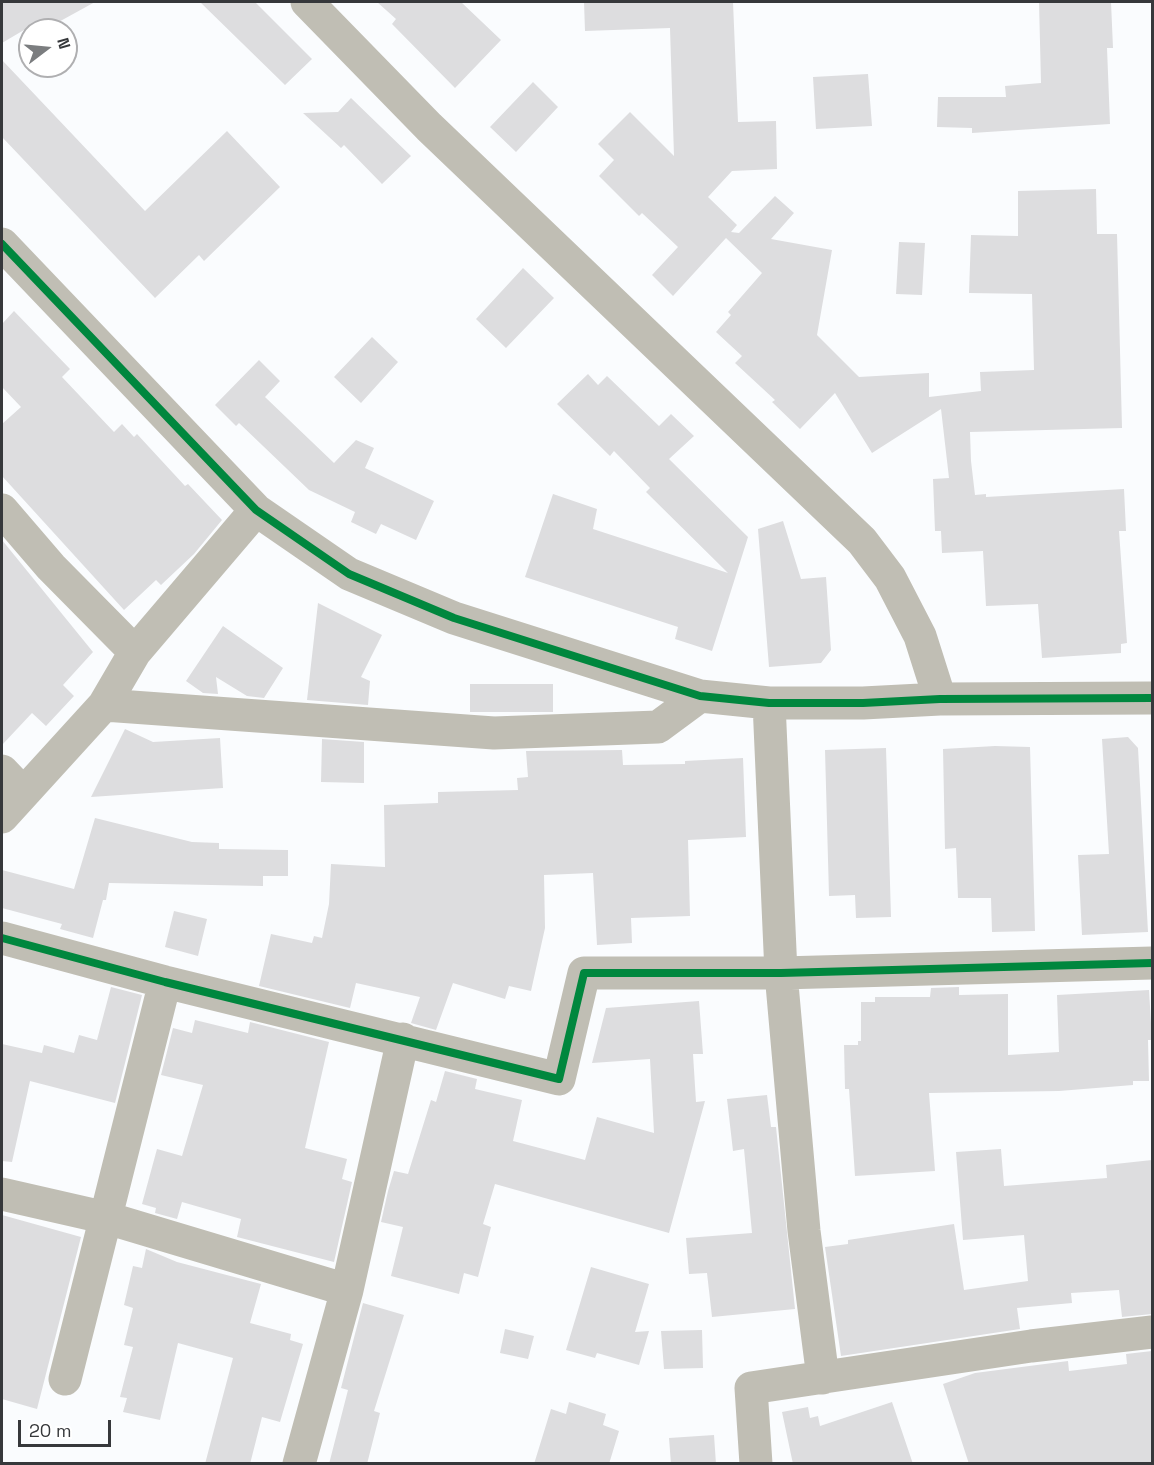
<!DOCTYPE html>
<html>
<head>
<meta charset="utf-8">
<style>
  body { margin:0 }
  #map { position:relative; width:1154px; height:1465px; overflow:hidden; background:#fafcfe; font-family:"Space Grotesk",sans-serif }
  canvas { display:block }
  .frame { position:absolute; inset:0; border:3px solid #36383b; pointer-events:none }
  .north { position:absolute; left:18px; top:18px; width:60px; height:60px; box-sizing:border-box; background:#fff; border:2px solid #afafb1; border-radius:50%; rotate:74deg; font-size:16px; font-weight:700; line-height:24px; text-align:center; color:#36383b }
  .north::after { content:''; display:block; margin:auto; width:21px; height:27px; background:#7b7d7f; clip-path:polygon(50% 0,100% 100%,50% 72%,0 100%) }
  .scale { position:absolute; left:18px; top:1420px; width:93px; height:27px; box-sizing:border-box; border:3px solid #36383b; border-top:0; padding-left:8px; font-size:18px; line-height:21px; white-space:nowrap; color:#36383b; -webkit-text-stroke:4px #fff; paint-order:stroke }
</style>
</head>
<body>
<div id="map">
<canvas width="1154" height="1465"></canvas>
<div class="frame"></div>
<div class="north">N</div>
<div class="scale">20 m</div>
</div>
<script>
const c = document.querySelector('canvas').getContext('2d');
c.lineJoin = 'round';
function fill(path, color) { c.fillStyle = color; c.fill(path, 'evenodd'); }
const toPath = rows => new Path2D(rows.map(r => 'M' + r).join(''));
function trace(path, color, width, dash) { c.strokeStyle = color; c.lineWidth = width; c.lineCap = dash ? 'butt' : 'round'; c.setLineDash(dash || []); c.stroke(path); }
fill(toPath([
  [2,2,95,2,44,30,24,30,2,43],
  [200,2,255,2,312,59,285,85],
  [377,2,461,2,501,40,455,88,392,24,396,19],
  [584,2,733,2,738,122,776,121,777,169,732,171,708,197,737,225,731,232,739,233,775,196,794,213,771,239,832,250,817,335,859,377,929,373,929,397,981,391,980,372,1034,370,1032,294,969,293,971,235,1018,236,1018,191,1096,189,1097,234,1117,234,1122,428,970,432,971,461,975,495,986,494,986,497,1124,489,1126,531,1119,531,1127,643,1121,644,1121,653,1042,658,1038,604,986,606,983,551,942,553,941,531,935,531,933,479,949,478,941,409,872,453,835,393,800,429,772,402,775,400,735,363,742,356,716,332,731,315,728,312,762,273,726,238,673,296,652,275,678,247,642,213,639,216,599,176,614,160,598,144,630,112,674,156,670,28,585,31],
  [1039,2,1111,2,1113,48,1107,48,1110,124,972,133,972,128,937,127,938,97,1006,97,1005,86,1041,83],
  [2,60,145,211,227,131,280,187,204,261,199,255,155,298,2,137],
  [868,74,872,126,816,129,813,77],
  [533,82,558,107,516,152,490,127],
  [351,98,411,156,382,184,344,145,341,148,303,113,338,112],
  [899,242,925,243,922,295,896,294],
  [523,268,554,298,506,348,476,319],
  [14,311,70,369,62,377,114,432,122,424,134,437,137,434,185,486,188,484,222,520,194,554,161,585,156,580,124,610,2,476,2,424,21,407,2,387,2,324],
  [372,337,398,362,361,403,334,377],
  [259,360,280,381,265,397,334,463,356,440,374,448,365,468,434,501,416,540,381,524,376,534,351,522,355,512,309,490,239,423,236,426,215,405],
  [588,374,598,385,607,376,659,426,671,414,694,436,669,459,748,537,712,651,675,639,678,627,525,577,553,494,597,509,593,529,728,573,646,492,650,488,614,451,610,456,557,404],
  [783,521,801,579,826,577,831,650,821,663,769,667,758,529],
  [2,540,93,652,63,685,74,696,46,726,32,713,2,745],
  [318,603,382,635,361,677,370,681,368,705,307,700],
  [223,626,283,668,264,698,247,696,216,677,218,694,203,693,186,681],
  [470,684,553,684,553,712,470,712],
  [125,729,153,742,220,738,223,788,91,797],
  [1128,737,1138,748,1148,932,1082,935,1078,855,1109,854,1102,739],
  [322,739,364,742,364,783,321,782],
  [995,746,1030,747,1035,931,992,932,991,898,958,898,956,848,945,849,943,749],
  [886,748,891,917,856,918,855,895,829,896,825,750],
  [622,750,623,765,685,764,685,761,743,758,746,837,688,840,690,916,631,918,632,943,597,945,593,873,544,875,545,928,531,991,509,986,505,999,453,983,436,1030,411,1023,420,997,356,983,350,1008,259,986,271,934,312,943,314,936,322,938,329,904,331,864,385,867,384,805,438,803,438,792,518,790,517,778,528,777,526,751],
  [95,818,192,842,219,843,219,849,288,850,288,876,263,876,263,886,109,883,106,900,103,900,93,938,60,929,62,924,2,908,2,870,74,889],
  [174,911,207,919,198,956,165,947],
  [111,987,142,995,115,1103,30,1081,12,1162,2,1161,2,1044,42,1053,44,1045,74,1053,79,1035,97,1040],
  [959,987,959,995,1008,994,1008,1055,1059,1052,1057,995,1149,990,1152,1040,1148,1040,1149,1081,1133,1081,1133,1085,1059,1091,929,1093,935,1171,855,1176,849,1089,845,1089,844,1045,858,1045,858,1041,861,1041,861,1002,875,1002,875,997,930,997,931,988],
  [699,1001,703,1054,693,1054,696,1102,705,1101,669,1233,495,1184,483,1224,491,1227,478,1277,464,1273,459,1294,391,1276,403,1227,381,1222,388,1191,394,1171,408,1174,431,1100,436,1102,445,1071,477,1079,475,1089,522,1100,513,1141,585,1160,597,1117,654,1133,650,1059,592,1063,606,1008],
  [195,1020,248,1033,250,1022,329,1042,305,1148,347,1159,342,1179,352,1182,334,1262,237,1237,241,1219,182,1202,177,1219,155,1213,156,1208,142,1204,157,1149,182,1156,203,1085,161,1075,173,1028,192,1033],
  [767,1095,771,1127,776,1127,795,1309,712,1317,707,1273,689,1274,686,1238,752,1233,744,1149,733,1151,727,1099],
  [1001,1149,1004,1186,1107,1178,1106,1165,1152,1160,1152,1314,1122,1317,1119,1290,1071,1293,1072,1303,1017,1308,1020,1329,841,1356,825,1247,848,1244,848,1240,954,1224,964,1290,1028,1281,1024,1235,963,1240,956,1152],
  [2,1215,81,1237,37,1409,2,1399],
  [146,1249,177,1262,261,1284,250,1323,291,1334,290,1340,303,1344,280,1422,262,1417,250,1464,205,1464,233,1358,178,1343,160,1420,123,1412,127,1398,120,1397,133,1347,124,1345,133,1308,124,1305,133,1266,142,1268],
  [591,1267,649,1284,635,1332,649,1331,639,1365,597,1353,595,1358,566,1350],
  [363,1303,404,1315,374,1411,380,1413,367,1464,329,1464,348,1390,341,1388],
  [505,1329,534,1336,528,1359,500,1353],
  [702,1330,703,1368,664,1369,661,1331],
  [1152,1351,1152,1464,969,1464,943,1384,975,1373,1068,1361,1069,1371,1127,1364,1126,1354],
  [569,1402,606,1414,603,1425,619,1431,609,1464,534,1464,551,1409,566,1414],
  [892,1402,913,1464,793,1464,782,1412,808,1407,810,1418,818,1416,820,1426],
  [714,1435,716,1464,671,1464,669,1438]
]), '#dddddf');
trace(toPath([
  [307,2,429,127,862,541,890,578,920,636,940,699],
  [2,244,256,510,349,574,454,618,700,696,769,703,863,703,940,699,1152,698],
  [2,510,51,567,135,652],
  [769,703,781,973,804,1231,823,1378],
  [104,705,494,733,658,727,700,696],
  [2,771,23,793],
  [2,817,104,705,135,652,256,510],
  [2,938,165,982,559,1079,584,973,781,973,1152,963],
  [2,1194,107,1218,347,1290],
  [65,1379,165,982],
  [299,1464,347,1290,403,1039],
  [756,1464,751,1388,1031,1346,1152,1332]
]), '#c0beb4', 33);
trace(toPath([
  [2,244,256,510,349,574,454,618,700,696,769,703,863,703,940,699,1152,698],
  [2,938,165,982,559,1079,584,973,781,973,1152,963]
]), '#00873e', 8);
</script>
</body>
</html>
